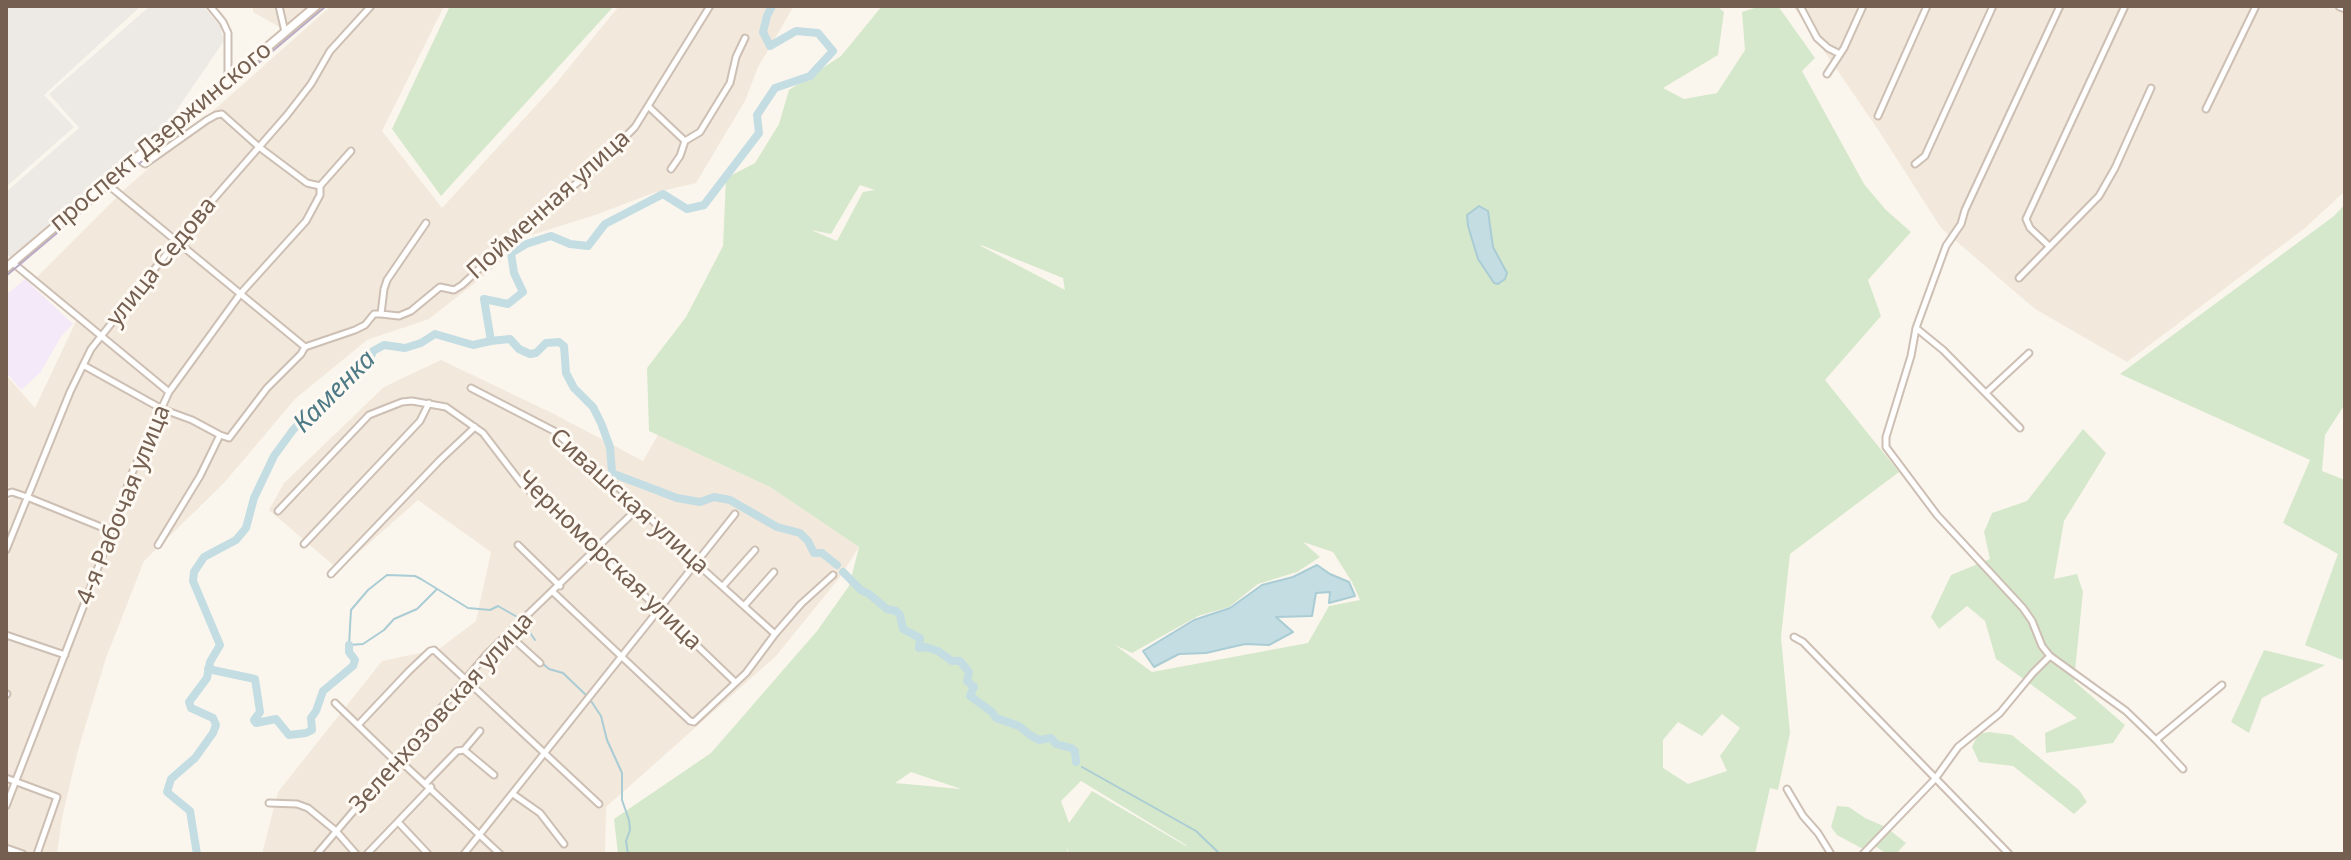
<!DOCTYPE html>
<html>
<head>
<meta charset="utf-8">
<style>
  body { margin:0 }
  #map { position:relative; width:2351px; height:860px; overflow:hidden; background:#fbf6ed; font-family:"Noto Sans",sans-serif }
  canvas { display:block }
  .frame { position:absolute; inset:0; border:8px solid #745f51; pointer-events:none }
</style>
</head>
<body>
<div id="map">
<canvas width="2351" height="860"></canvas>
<div class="frame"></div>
</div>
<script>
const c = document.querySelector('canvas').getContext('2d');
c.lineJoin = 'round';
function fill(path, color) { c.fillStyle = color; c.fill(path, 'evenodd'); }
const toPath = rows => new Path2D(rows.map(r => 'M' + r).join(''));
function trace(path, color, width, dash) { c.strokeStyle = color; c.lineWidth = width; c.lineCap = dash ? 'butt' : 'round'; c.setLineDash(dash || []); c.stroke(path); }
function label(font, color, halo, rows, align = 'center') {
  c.font = font + ' "Noto Sans",sans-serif'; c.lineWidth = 6; c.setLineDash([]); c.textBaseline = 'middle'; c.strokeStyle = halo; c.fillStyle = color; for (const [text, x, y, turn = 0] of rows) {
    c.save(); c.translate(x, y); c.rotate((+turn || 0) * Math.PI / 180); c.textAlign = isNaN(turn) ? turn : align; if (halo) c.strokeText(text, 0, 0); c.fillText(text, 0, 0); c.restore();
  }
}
fill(toPath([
  [253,6,310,6,283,29,253,12],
  [331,6,444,6,382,131,442,208,553,87,619,6,794,6,758,67,745,101,696,183,653,193,598,214,522,238,495,267,429,319,367,340,295,399,224,483,144,561,106,658,78,750,62,818,57,854,6,854,6,502,20,492,6,486,6,375,35,408,78,317,36,278,124,190],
  [1793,6,2333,6,2345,11,2345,191,2305,228,2127,362,2035,309,1941,228,1879,131],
  [441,360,554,414,643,461,658,435,770,487,859,547,840,577,776,656,606,807,605,854,262,854,278,792,382,661,439,649,476,621,491,552,418,500,339,570,269,510,284,483,384,387]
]), '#f2e8dc');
fill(toPath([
  [6,6,141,6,44,95,74,127,6,187],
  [150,6,203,6,220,26,224,41,154,143,15,262,6,253,6,192,79,128,49,94]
]), '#ede9e5');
fill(toPath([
  [25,279,73,324,61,337,40,373,21,390,6,372,6,295]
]), '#f3e9f8');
fill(toPath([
  [450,6,614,6,441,196,392,129],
  [882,6,1717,6,1724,12,1718,55,1663,88,1684,99,1717,93,1745,50,1742,12,1761,6,1778,6,1815,58,1802,71,1864,184,1886,210,1911,232,1868,280,1881,316,1825,380,1899,472,1790,554,1781,637,1790,733,1778,790,1770,788,1755,854,1068,854,1068,846,1067,854,618,854,614,819,711,753,817,631,849,586,859,547,770,487,649,431,647,368,686,317,723,246,726,178,755,163,779,124,789,90,841,56],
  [860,185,875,190,863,192,837,241,811,230,831,234],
  [981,245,1063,278,1065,290,981,246],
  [1303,542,1333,552,1352,582,1360,600,1329,606,1308,643,1152,672,1115,645,1132,653,1198,616,1229,607,1258,584,1297,572,1320,557],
  [1722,714,1740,728,1720,756,1727,771,1688,784,1663,768,1663,740,1678,722,1702,736],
  [911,772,961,789,895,783],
  [1081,781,1186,845,1186,846,1092,791,1069,823,1061,801],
  [2345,204,2345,404,2325,435,2322,471,2345,480,2345,661,2305,645,2338,554,2283,523,2310,460,2120,374,2334,216],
  [2083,429,2106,453,2064,521,2054,579,2077,574,2083,592,2074,681,2125,725,2113,743,2046,753,2045,733,2077,718,1996,659,1985,621,1967,606,1939,629,1931,617,1951,575,1990,559,1984,532,1992,513,2027,501],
  [2264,650,2325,665,2262,698,2249,733,2231,722],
  [1989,732,2012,735,2079,790,2087,802,2074,814,2013,766,1979,762,1972,747,1978,734],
  [1837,806,1849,807,1865,818,1886,827,1906,843,1897,853,1892,854,1887,854,1875,846,1863,849,1837,835,1831,827]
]), '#d6e8cc');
const water = toPath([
  [1479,206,1488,211,1493,247,1507,273,1505,279,1498,284,1494,283,1478,259,1468,226,1467,215,1479,206],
  [1317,565,1330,574,1349,582,1355,596,1329,603,1330,592,1316,593,1312,616,1276,617,1293,632,1269,645,1245,644,1206,653,1179,654,1154,667,1143,651,1194,620,1230,608,1262,585,1293,577,1317,565]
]);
fill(water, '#c3dde3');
trace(water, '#aaccd4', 2);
trace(toPath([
  [437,589,417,609,394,619,384,630,363,644,349,645,351,610,368,590,387,575,415,576,421,579,468,608,490,610,498,606,519,618],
  [524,624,535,640],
  [542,663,549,669,563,673,587,696],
  [591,701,601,716,607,740,622,773,622,800,629,820,630,830,626,841,628,854],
  [1082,767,1196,831,1220,854]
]), '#aaccd4', 2);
trace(toPath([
  [491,341,510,339,519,349,530,354,536,353,546,343,559,342,564,346,566,373,574,388,593,407,601,423,610,447,612,472],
  [614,474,677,498,700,502,714,497,730,500,777,527,800,533,808,541,814,553,822,553,837,565],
  [843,572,861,590,869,594,887,609,896,611,900,615,903,629,920,638,919,648,926,647,938,651,952,661,960,661,969,672,967,681,974,687,970,696,992,712,996,718,1019,726,1030,735,1039,740,1051,738,1056,744,1071,748,1075,751,1076,762],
  [208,669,255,679,260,712,254,720,256,723,276,719,289,735,306,733,312,730,311,718,316,711,323,691,353,666,355,660,349,652,349,645],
  [197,854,190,811,167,792,171,779,195,758,213,733,216,725,213,718,191,708,189,702,207,678,210,662,220,645,193,581,194,572,204,557,236,540,246,528,254,498,274,456,293,430,316,406,339,391,367,368,373,351,384,345,405,348,421,343,435,334,473,345,491,341,484,299,508,304,523,292,514,273,511,253,526,244,551,236,570,244,588,246,605,224,663,194,687,209,704,205,759,133,757,115,775,88,810,76,833,51,818,33,796,31,770,46,763,32,767,16,772,6]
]), '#c3dde3', 8);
const street = toPath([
  [210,6,223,22,228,33,228,81],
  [279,6,285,32],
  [1800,6,1817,38,1828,48,1840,54],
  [2060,6,1965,210,1961,224,1946,246,1916,328,1911,356,1886,437,1886,447,1937,515,2023,608,2032,621,2042,646,2050,656,2126,711,2156,740,2183,769],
  [1827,74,1844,48,1863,6],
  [648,106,685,141],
  [2206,109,2256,6],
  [1878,116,1927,6],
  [1915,164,1925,156,1993,6],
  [671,169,680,156,685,141,700,132,730,83,736,57,745,38],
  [107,184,305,347],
  [320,186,351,151],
  [2049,246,2030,228,2026,219,2125,6],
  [13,263,169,392],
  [2019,278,2099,196,2115,168,2151,88],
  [381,314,399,316,411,311,440,287,454,290,462,285,528,223,594,169,635,127,710,6],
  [1916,328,1943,350,2020,428],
  [83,365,162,409,192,420,220,435,229,438,267,388,301,354,305,347,355,330,365,325,374,314,381,314,384,289,387,280,426,223],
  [471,388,554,431,621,490,695,562,775,634],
  [1986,393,2029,353],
  [6,494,12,492,27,497,111,531],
  [278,511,369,415,402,402,412,401,446,407,483,433,522,484,659,609,735,682],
  [304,544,420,421,429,403],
  [158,545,200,476,220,435],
  [518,545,560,586],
  [6,550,70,392,91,349,176,242,287,115,311,84,330,51,371,6],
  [331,574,440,460,475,427],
  [723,586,755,550],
  [553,592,690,721,694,722,746,673,775,634,801,604,833,575],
  [744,606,774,572],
  [508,634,540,663],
  [6,635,65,655],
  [1794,637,1803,642,2009,854],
  [6,695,7,694],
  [335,703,395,761],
  [358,725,409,671,430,651,434,650,599,804],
  [2156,740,2222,685],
  [464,750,494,775],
  [397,758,500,854],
  [6,778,57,797,37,854],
  [426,783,457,751,464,750,480,731],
  [1787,789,1803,816,1818,833,1831,854],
  [513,794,540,813,564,844],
  [269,803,297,804,308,808,336,831,356,854],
  [6,806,92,584,133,471,169,392,241,293,306,221,320,195,320,186,307,183,259,147,222,114,216,115,207,120,145,164,137,159],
  [398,822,428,854],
  [6,848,23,854],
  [317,854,487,654,639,507],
  [367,854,431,787],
  [464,854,735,514],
  [1863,854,1935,779,1958,747,2000,713,2033,673,2050,656]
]);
const secondary = toPath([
  [2340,6,2345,8],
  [6,268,316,6]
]);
trace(street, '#cdbfb3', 9);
trace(secondary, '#cfbfb1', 11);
trace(street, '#fff', 5);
trace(secondary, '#fff', 7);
trace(toPath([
  [6,276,326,6]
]), '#baabc5', 2);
label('24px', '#745f51', '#fefaf3', [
  ["проспект Дзержинского",161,137,-40],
  ["Пойменная улица",549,205,-42],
  ["улица Седова",162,262,-51],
  ["Сивашская улица",629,502,42],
  ["4-я Рабочая улица",124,505,-68],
  ["Черноморская улица",609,561,44],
  ["Зеленхозовская улица",442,713,-48]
]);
label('italic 26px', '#4d7a85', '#fefaf3', [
  ["Каменка",335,392,-45]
]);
</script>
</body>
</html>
